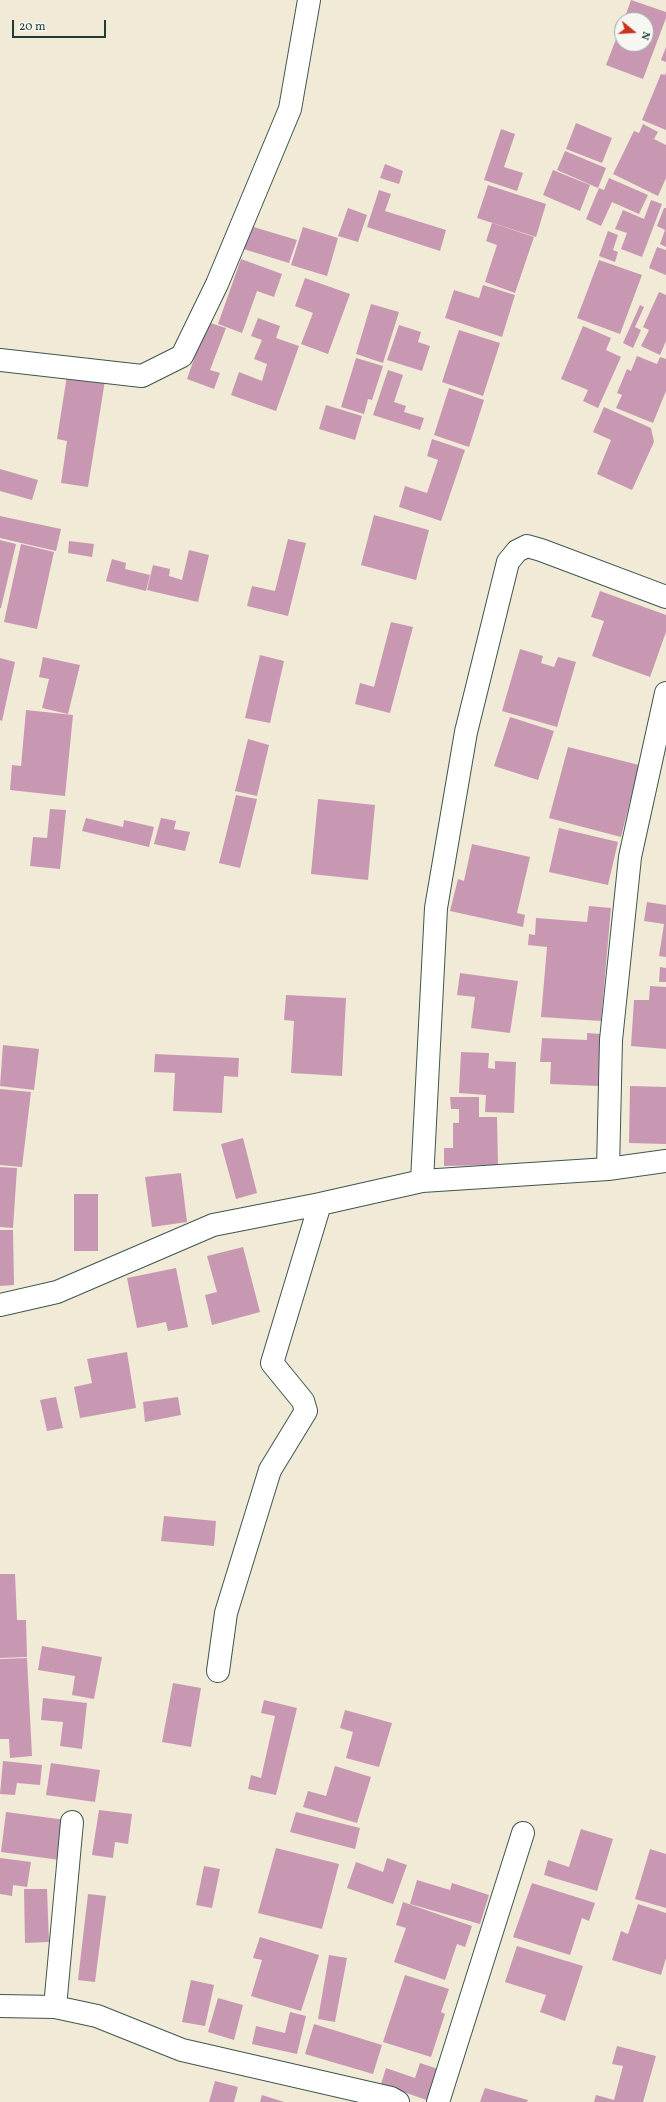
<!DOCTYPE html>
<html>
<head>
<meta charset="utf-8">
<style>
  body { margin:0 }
  #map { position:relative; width:666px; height:2102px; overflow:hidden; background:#f0ead6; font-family:Vollkorn,serif }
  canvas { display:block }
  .north { position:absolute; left:614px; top:12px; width:40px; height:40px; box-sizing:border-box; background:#f6f6f2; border:1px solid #a0aca6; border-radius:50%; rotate:108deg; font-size:11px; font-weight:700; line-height:16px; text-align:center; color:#1f3d34 }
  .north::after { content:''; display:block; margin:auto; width:14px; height:18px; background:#c8321e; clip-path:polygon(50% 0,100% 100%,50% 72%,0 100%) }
  .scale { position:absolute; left:12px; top:20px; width:94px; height:18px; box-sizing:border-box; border:2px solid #1f3d34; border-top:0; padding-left:5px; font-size:12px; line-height:14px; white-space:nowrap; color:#1f3d34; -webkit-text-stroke:3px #f6f6f2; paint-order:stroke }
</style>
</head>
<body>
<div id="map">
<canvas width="666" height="2102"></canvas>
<div class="north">N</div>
<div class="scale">20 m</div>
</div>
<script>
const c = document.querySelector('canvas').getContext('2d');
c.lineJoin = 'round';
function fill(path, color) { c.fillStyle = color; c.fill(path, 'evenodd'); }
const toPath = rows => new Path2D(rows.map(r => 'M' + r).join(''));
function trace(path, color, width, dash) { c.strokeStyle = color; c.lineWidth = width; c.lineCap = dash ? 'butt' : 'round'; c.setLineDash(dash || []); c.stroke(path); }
fill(toPath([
  [631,0,666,12,666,18,643,79,606,65,622,24,622,44,646,44,646,20,624,20],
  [666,47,666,62,661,60],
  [666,72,666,130,642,120,661,74,665,75],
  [576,123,612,138,602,163,566,149],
  [643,124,658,132,654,139,666,145,666,178,658,196,613,174,634,131,639,133],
  [501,129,515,134,504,167,523,173,517,191,484,180],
  [565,151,606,168,598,188,557,170],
  [385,164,403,171,399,184,380,178],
  [553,170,590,185,580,211,543,195],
  [609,178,648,195,639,214,612,202,601,226,586,219,599,188,604,190],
  [488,185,546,204,536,237,477,218],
  [379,190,391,194,385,211,446,230,440,251,367,227],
  [651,200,662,204,642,257,621,249,627,233,615,229,623,210,644,219],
  [348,208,367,215,358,242,338,236],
  [664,208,666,208,666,247,660,244,665,230,657,226],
  [492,223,534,237,515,293,485,282,497,245,486,241],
  [247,225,297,240,289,263,240,248],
  [303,227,338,238,327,276,291,265],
  [608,231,618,235,613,250,618,252,615,262,599,256],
  [657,247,666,250,666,275,649,268],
  [241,259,282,274,274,297,257,291,242,333,218,324],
  [599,260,642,275,620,334,577,318],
  [305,278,350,294,328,354,301,344,313,313,295,306],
  [483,285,515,295,502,337,445,318,454,290,479,298],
  [659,292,666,295,666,341,660,355,641,346,649,330,643,327],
  [371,304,399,312,383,363,356,354],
  [640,305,644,307,635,327,641,330,633,348,623,343],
  [258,318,280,326,276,338,299,346,276,411,231,395,239,372,262,381,267,364,254,359,262,340,251,336],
  [207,322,226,328,210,370,220,373,214,389,187,379],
  [399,325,421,332,418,342,430,346,422,371,387,360],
  [583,326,611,338,606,350,621,357,598,408,583,401,588,390,561,379],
  [459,330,500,343,483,396,442,382],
  [637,356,657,364,660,357,666,359,666,391,653,423,616,408,622,395,617,393,627,369,631,371],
  [356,358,383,366,372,400,368,399,364,414,341,407],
  [68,369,106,374,88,487,61,483,67,441,57,439],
  [388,370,403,375,394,402,406,406,404,412,424,418,420,430,373,415],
  [449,388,484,400,469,447,434,435],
  [326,405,362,416,355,440,319,429],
  [604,407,651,428,654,442,632,490,597,474,611,440,593,432],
  [432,439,465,450,441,521,399,507,405,486,427,493,438,460,427,456],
  [0,469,38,480,32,500,0,491],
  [374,515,429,530,416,580,361,565],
  [0,516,61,529,56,551,0,538],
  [288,539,306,543,288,616,247,606,252,586,275,591],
  [0,540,16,544,1,608,0,608],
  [69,541,94,544,92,557,68,553],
  [21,544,54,552,37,629,4,622],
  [189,550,209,555,198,602,147,590,153,565,170,569,169,576,182,580],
  [112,559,126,563,125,569,150,575,146,591,106,581],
  [600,591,666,615,666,632,650,677,592,656,604,621,591,617],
  [391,622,413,627,390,713,355,704,360,683,374,687],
  [520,649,543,656,541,663,554,667,558,657,576,662,557,727,502,711],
  [260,655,284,661,270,723,245,718],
  [43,657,80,665,68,714,42,708,49,679,39,677],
  [0,658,15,662,2,721,0,720],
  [26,710,73,715,65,796,10,790,12,765,21,766],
  [510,717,554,731,538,780,494,766],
  [248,739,269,745,257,796,235,791],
  [568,747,639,765,621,837,549,818],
  [236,795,257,799,240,868,219,863],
  [318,799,375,805,368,880,311,874],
  [50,809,66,810,60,869,30,866,33,837,47,838],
  [86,818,123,827,124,820,154,827,149,847,82,831],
  [161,818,176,821,174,829,190,832,185,851,154,844],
  [559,828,618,842,608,885,549,872],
  [472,844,530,857,517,913,525,915,523,927,450,911,458,879,464,881],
  [647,902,666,905,666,957,659,956,664,924,644,921],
  [589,906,611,908,601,1021,541,1017,547,947,528,945,529,934,535,935,536,918,587,922],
  [660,967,666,968,666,982,659,982],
  [460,973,518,981,510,1033,471,1028,475,997,457,995],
  [650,986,666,987,666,1049,631,1046,634,1000,649,1000],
  [286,995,346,998,342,1076,291,1073,294,1021,284,1020],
  [587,1033,601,1034,598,1086,550,1084,551,1062,540,1062,542,1038,587,1040],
  [3,1045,39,1049,34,1090,0,1086],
  [461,1052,489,1053,488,1068,495,1069,495,1061,516,1062,514,1113,485,1112,486,1095,459,1093],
  [155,1054,239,1058,238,1077,224,1076,222,1113,173,1111,175,1073,154,1072],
  [630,1086,666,1087,666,1144,629,1143],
  [0,1089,31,1092,22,1167,0,1165],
  [450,1097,479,1097,479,1117,497,1117,498,1165,444,1166,444,1148,453,1148,453,1123,459,1123,459,1109,451,1109],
  [243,1138,257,1193,236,1199,221,1144],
  [0,1167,17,1168,13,1228,0,1227],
  [181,1173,187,1222,152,1227,145,1177],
  [74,1194,98,1194,98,1251,74,1251],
  [0,1230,13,1230,14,1285,0,1286],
  [243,1247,260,1312,212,1325,205,1295,217,1292,207,1256],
  [176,1268,188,1327,168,1331,166,1322,137,1328,127,1278],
  [127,1352,136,1408,80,1418,74,1387,92,1383,87,1359],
  [56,1397,63,1428,47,1431,40,1400],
  [178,1397,181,1415,145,1422,143,1402],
  [164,1516,216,1521,214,1546,161,1541],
  [0,1574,15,1574,17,1620,26,1620,27,1657,0,1658],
  [42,1646,102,1657,94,1699,72,1695,75,1676,38,1670],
  [27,1658,32,1756,10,1758,9,1739,0,1739,0,1659],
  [173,1683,201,1688,191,1747,162,1742],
  [43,1698,87,1703,82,1749,60,1746,63,1722,41,1720],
  [264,1700,297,1708,276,1795,248,1789,251,1775,261,1778,275,1716,261,1713],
  [345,1710,392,1723,379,1767,346,1758,353,1732,340,1728],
  [3,1761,42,1765,40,1785,17,1783,15,1795,0,1794],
  [51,1763,100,1770,95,1802,46,1795],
  [335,1766,371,1777,357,1823,303,1807,308,1791,326,1796],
  [99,1810,132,1814,128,1844,115,1842,113,1858,92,1855],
  [6,1812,66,1820,60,1860,1,1852],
  [296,1812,360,1828,355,1849,290,1832],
  [581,1829,613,1839,597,1891,544,1875,548,1860,569,1867],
  [276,1848,339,1864,322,1929,258,1913],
  [650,1849,666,1854,666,1908,635,1899],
  [0,1858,31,1862,27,1887,13,1885,12,1896,0,1894],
  [387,1858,407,1865,393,1904,347,1888,356,1862,383,1872],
  [204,1866,220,1869,212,1908,196,1905],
  [417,1880,450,1890,452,1883,489,1895,480,1924,410,1904],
  [532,1883,595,1903,589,1921,582,1918,570,1955,513,1937],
  [24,1889,47,1889,49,1942,25,1943],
  [88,1894,106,1896,95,1982,78,1980],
  [403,1902,472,1926,465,1947,457,1944,445,1980,394,1962,406,1928,396,1925],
  [638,1904,666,1913,666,1958,661,1975,612,1960,621,1931,628,1934],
  [260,1937,319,1955,301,2011,251,1996,262,1960,253,1958],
  [517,1946,583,1966,565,2021,540,2012,546,1995,505,1982],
  [329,1955,347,1958,335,2022,318,2019],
  [405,1975,449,1989,441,2012,445,2014,431,2057,383,2042],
  [191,1980,214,1985,205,2026,182,2022],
  [218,1998,243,2005,234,2040,208,2032],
  [290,2012,306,2016,297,2054,252,2044,256,2026,285,2033],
  [314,2024,382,2045,373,2074,305,2054],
  [617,2046,656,2056,643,2102,594,2102,596,2095,614,2100,623,2066,612,2064],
  [420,2063,444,2071,432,2102,381,2084,386,2068,415,2078],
  [215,2081,238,2087,234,2102,209,2102],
  [485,2088,528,2100,527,2102,480,2102],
  [262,2095,284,2102,260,2102]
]), '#c898b3');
const minor = toPath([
  [0,360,142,376,182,356,217,284,290,109,309,0],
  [608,1169,611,1040,630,857,666,693],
  [422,1181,436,908,466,732,508,562,517,551,527,546,541,550,666,597],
  [0,1305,57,1292,213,1225,320,1204,422,1181,608,1169,666,1161],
  [218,1671,226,1613,270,1470,306,1411,303,1401,272,1363,320,1204],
  [0,2006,55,2007,97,2016,182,2050,391,2098,398,2102],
  [55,2007,72,1822],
  [438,2102,523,1833]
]);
trace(minor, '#3e574c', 24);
trace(minor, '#fff', 22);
</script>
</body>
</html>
